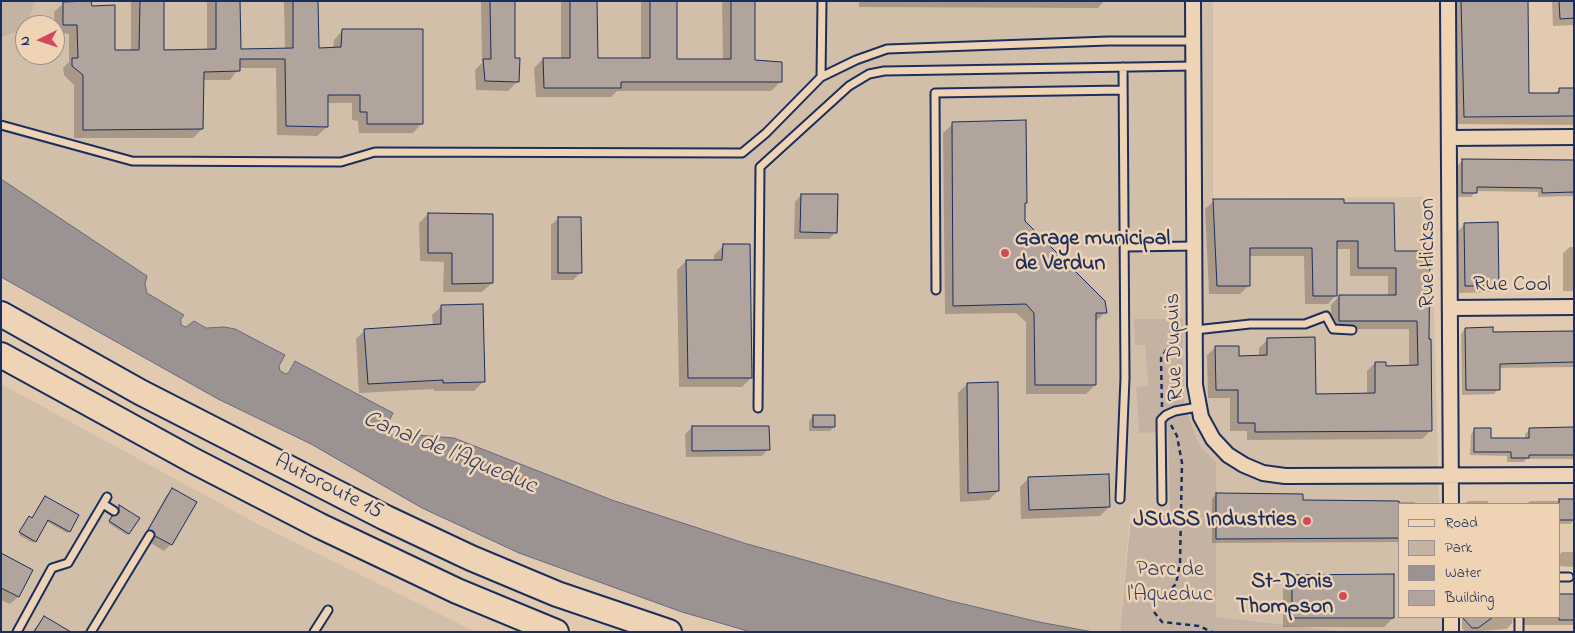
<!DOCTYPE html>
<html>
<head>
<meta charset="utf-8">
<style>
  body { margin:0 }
  #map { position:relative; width:1575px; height:633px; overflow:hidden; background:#e1cab0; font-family:"Indie Flower",sans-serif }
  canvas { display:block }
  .frame { position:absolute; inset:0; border:2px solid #1b2f5e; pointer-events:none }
  .legend { position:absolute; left:1398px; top:503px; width:162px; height:115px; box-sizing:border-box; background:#eed4b5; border:1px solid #9a9292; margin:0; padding:6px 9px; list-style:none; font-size:15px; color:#1b2f5e }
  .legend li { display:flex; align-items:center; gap:10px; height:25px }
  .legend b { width:25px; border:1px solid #9a9292 }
  .north { position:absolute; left:15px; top:15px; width:50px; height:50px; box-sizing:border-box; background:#eed4b5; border:1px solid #9a9292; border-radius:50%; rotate:266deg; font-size:14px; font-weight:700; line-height:20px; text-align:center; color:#1b2f5e }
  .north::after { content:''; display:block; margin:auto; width:18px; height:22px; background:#d1495b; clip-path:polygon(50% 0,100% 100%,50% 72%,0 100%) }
</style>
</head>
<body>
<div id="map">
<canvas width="1575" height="633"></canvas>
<div class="frame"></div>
<ul class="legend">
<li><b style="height:6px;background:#eed4b5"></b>Road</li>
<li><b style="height:14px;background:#c4b3a3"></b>Park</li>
<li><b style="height:14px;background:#9b9292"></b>Water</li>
<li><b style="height:14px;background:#b0a49c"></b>Building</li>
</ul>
<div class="north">N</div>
</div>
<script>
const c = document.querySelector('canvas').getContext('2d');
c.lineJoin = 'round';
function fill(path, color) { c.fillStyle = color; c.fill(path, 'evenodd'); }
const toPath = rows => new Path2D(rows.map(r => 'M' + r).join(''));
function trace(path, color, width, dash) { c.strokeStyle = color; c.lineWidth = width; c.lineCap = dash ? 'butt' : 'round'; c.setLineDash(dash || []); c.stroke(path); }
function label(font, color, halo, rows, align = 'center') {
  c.font = font + ' "Indie Flower",sans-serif'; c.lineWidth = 5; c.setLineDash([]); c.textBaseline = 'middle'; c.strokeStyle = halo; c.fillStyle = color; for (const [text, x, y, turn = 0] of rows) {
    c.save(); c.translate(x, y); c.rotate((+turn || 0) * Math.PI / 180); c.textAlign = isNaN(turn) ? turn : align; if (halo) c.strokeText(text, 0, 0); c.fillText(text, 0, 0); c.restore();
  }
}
fill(toPath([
  [1,1,1213,1,1213,199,1431,197,1439,504,1399,504,1399,617,1442,617,1443,632,1353,632,1216,617,1216,462,1201,447,1195,434,1184,402,1183,319,1145,344,1148,387,1136,387,1139,433,1168,432,1170,513,1130,514,1120,632,1093,632,1039,622,887,584,681,524,546,475,454,438,405,434,402,439,384,431,392,413,295,361,289,372,286,374,280,371,279,366,284,355,235,329,224,327,186,327,181,324,184,315,151,296,145,290,145,284,1,179],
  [25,25,55,25,55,55,25,55],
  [1,384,258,524,476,632,1,632]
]), '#d2bfaa');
fill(toPath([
  [1,1,35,1,25,29,1,37],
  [1134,319,1183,319,1184,402,1195,434,1201,447,1216,462,1216,617,1350,632,1120,632,1131,516,1170,513,1168,432,1139,433,1136,387,1148,386,1145,345,1135,345]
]), '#c4b3a3');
const water = toPath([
  [1,179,147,276,145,284,147,293,184,315,181,319,181,325,186,327,194,321,206,328,224,327,235,329,285,355,279,366,280,371,286,374,289,372,295,361,393,413,384,431,401,439,404,434,454,438,612,500,744,543,947,600,1039,622,1093,632,751,632,682,612,519,553,422,508,311,444,218,399,1,277,1,179]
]);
fill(water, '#9b9292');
trace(water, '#686a7d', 1);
fill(toPath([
  [131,1,162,1,163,51,207,51,207,1,239,1,239,50,285,50,284,1,317,1,317,50,333,49,334,40,343,30,422,123,413,133,359,133,358,121,352,120,352,103,326,103,327,127,317,136,277,135,276,68,239,68,230,80,202,80,202,129,193,138,74,138,74,85,64,75,63,68,69,62,69,34,55,33,54,12,64,3,114,51,131,51],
  [481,1,514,1,514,59,518,81,508,91,476,90,475,70,482,63],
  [561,1,596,1,596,59,641,59,641,1,676,1,676,60,723,60,722,1,754,1,754,61,780,82,771,91,617,91,611,97,536,97,534,68,543,59,561,59],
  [859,1,1104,1,1098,8,859,7],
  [1454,1,1526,1,1528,95,1554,94,1560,89,1574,89,1574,125,1457,124],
  [1552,1,1574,1,1574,25,1553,26],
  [953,124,1026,203,1024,205,1024,222,1105,313,1095,322,1095,385,1086,394,1026,394,1026,322,1016,313,945,314,943,133],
  [1463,160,1574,161,1574,196,1538,197,1538,192,1476,191,1471,197,1458,197,1458,165],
  [801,195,836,232,829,239,794,239,795,202],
  [1214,201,1343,205,1393,252,1428,340,1431,430,1422,439,1247,440,1247,431,1230,431,1230,398,1208,398,1207,355,1216,347,1238,357,1259,356,1259,348,1267,340,1315,395,1367,395,1367,371,1375,363,1385,367,1409,367,1409,329,1331,329,1331,305,1339,296,1388,296,1388,276,1350,276,1350,249,1336,249,1336,295,1328,304,1305,304,1304,256,1249,256,1249,285,1240,294,1209,294,1205,209],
  [428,214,492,283,482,292,443,292,444,262,420,261,419,223],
  [558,219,580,273,573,280,551,280,551,225],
  [1465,224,1498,286,1491,292,1459,293,1458,231],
  [723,246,751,378,742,387,679,387,677,270,686,261,714,261,714,255],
  [1570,247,1574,247,1574,291,1563,291,1563,253],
  [442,306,483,382,474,391,434,391,434,389,359,393,356,339,365,330,433,326,432,315],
  [1465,329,1492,334,1574,331,1574,367,1498,368,1498,389,1494,394,1462,395,1461,334],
  [967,384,998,491,989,500,960,502,958,393],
  [813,416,834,427,830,431,809,431,809,421],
  [692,427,768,449,762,456,686,457,685,434],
  [1530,429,1574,429,1574,459,1526,459,1524,462,1507,462,1507,456,1470,455,1471,434,1475,430,1490,439,1525,439,1525,434],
  [1029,478,1109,507,1100,516,1021,519,1020,487],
  [172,490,195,502,171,544,164,551,149,542,146,537,143,537,166,496],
  [1216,494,1302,501,1415,502,1415,504,1399,504,1399,542,1212,543,1212,499],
  [45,497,69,531,67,533,46,521,33,543,19,535,27,519,32,519],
  [1468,501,1488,501,1488,504,1464,504],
  [1530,501,1574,501,1574,520,1570,524,1559,524,1559,504,1526,504],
  [120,506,128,533,127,535,108,523,117,515],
  [1562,552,1574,552,1574,567,1559,566,1559,555],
  [1,555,31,571,18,597,10,604,1,600],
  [1292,576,1393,618,1384,627,1283,627,1283,585],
  [1559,595,1574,595,1574,625,1519,625,1518,619,1513,617,1512,623,1507,629,1465,632,1462,628,1462,617,1559,617],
  [44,617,69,632,32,632]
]), '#0003');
const building = toPath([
  [91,1,92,6,115,5,115,50,139,50,140,1,164,1,164,50,216,49,216,1,240,1,241,49,293,48,293,1,318,1,319,48,341,47,342,29,423,29,423,124,367,124,367,112,360,112,360,95,328,95,328,127,286,126,285,59,240,59,240,71,204,72,203,129,83,130,83,75,72,66,72,58,78,58,77,25,63,25,63,2,91,1],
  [490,1,515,1,515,58,520,58,519,82,485,81,483,59,491,59,490,1],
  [570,1,597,1,598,58,650,58,650,1,677,1,677,59,731,59,731,1,755,1,755,60,782,62,782,82,621,82,621,88,544,88,543,58,570,58,570,1],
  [1461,1,1528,1,1529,93,1559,93,1559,88,1574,88,1574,116,1464,117,1461,1],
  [1559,1,1574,1,1574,18,1560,19,1559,1],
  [1026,120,1027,203,1025,203,1025,221,1105,301,1107,313,1096,313,1096,385,1035,385,1034,313,1026,304,953,306,952,122,1026,120],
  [1462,159,1574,160,1574,192,1542,193,1542,188,1477,187,1477,193,1462,193,1462,159],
  [801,194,838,194,837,233,800,232,801,194],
  [1213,199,1344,199,1344,203,1394,203,1395,251,1430,251,1429,339,1431,339,1432,431,1255,432,1255,423,1238,423,1238,390,1216,390,1215,346,1239,346,1239,356,1267,355,1267,338,1315,337,1316,394,1375,393,1375,362,1386,362,1386,366,1418,365,1417,321,1339,321,1339,295,1396,295,1396,268,1358,268,1358,241,1337,241,1337,296,1313,296,1312,248,1250,248,1250,286,1217,286,1213,199],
  [428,213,493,214,493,283,452,284,452,253,428,253,428,213],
  [558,217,581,217,582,273,558,273,558,217],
  [1498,222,1499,286,1465,286,1464,223,1498,222],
  [723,244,750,244,752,378,688,378,686,260,722,260,723,244],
  [483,304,485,382,443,383,443,380,368,384,364,329,441,324,441,305,483,304],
  [1493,327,1493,332,1574,331,1574,362,1500,364,1500,390,1466,390,1465,328,1493,327],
  [998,382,999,491,968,493,967,383,998,382],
  [813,415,835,415,835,427,813,427,813,415],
  [692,426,769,426,770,450,692,451,692,426],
  [1574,427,1574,455,1529,455,1529,458,1511,458,1511,452,1474,452,1474,428,1491,428,1491,438,1529,438,1529,428,1574,427],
  [1109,474,1110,507,1029,510,1028,477,1109,474],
  [172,488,197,502,172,545,155,536,153,531,148,530,172,488],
  [1216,493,1303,494,1303,500,1399,501,1399,538,1216,539,1216,493],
  [45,496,79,515,70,532,48,520,36,542,19,532,29,516,32,518,45,496],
  [1559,499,1574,499,1574,520,1559,520,1559,499],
  [119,505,140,518,129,534,109,521,112,516,119,513,119,505],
  [1,553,33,570,19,597,1,588,1,553],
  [1394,574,1394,618,1292,618,1292,575,1394,574],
  [1559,594,1574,594,1574,620,1559,620,1559,594],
  [44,616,71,632,34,632,44,616],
  [1462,617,1493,617,1478,628,1472,628,1462,617]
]);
fill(building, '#b0a49c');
trace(building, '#1b2f5e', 1);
const service = toPath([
  [821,77,856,60,887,49,1108,41,1193,41],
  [1,125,132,161,341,162,375,152,742,153,766,133,821,77,822,1],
  [1125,247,1195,246],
  [936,290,935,93,1123,90],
  [1195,330,1250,324,1305,324,1326,316,1333,329,1352,330],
  [758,408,760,167,849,86,869,74,884,71,1193,66],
  [1120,499,1125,378,1123,67],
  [1162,501,1161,420,1166,415,1175,411,1198,407],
  [103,504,114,511],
  [1559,577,1569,577],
  [17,632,52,568,68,563,107,497],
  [91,632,150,535],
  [314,632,328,610],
  [1519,632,1519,617]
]);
const minor = toPath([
  [1193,1,1195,385,1201,417,1213,439,1228,455,1244,465,1263,473,1285,476,1574,475],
  [1448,1,1451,504],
  [1449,138,1574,137],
  [1450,308,1574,307],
  [1451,617,1451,632]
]);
const motorway = toPath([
  [1,314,140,392,386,518,471,558,557,594,669,632],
  [1,355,192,460,320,526,457,591,556,632]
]);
trace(service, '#1b2f5e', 11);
trace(minor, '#1b2f5e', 18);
trace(motorway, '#1b2f5e', 28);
trace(toPath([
  [1162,407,1161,358,1181,327],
  [1171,425,1177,436,1182,463,1180,563,1176,584,1156,604,1154,612,1162,622,1199,626,1212,632]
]), '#1b2f5e', 2.5, [5, 4]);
trace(service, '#eed4b5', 7);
trace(minor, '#eed4b5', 14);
trace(motorway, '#eed4b5', 24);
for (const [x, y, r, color] of [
  [1005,253,5,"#d1495b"],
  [1307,521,5,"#d1495b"],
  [1343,596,5,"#d1495b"]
]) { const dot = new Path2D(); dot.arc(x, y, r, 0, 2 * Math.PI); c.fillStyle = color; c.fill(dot); trace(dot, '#eed4b5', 2); }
label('bold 22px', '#1b2f5e', '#eed4b5', [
  ["Garage municipal",1015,240,"left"],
  ["de Verdun",1015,265,"left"],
  ["JSUSS Industries",1297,521],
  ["St-Denis",1333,583],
  ["Thompson",1333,608]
], 'right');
label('22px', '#1b2f5e', '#eed4b5', [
  ["Rue Hickson",1429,253,-90],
  ["Rue Cool",1512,286],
  ["Rue Dupuis",1176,347,-92],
  ["Autoroute 15",328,488,27]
]);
label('22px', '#344368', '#eed4b5', [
  ["Parc de",1170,571],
  ["l'Aqueduc",1170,596]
]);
label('italic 24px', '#354368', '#eed4b5', [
  ["Canal de l'Aqueduc",449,454,22]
]);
</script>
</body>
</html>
